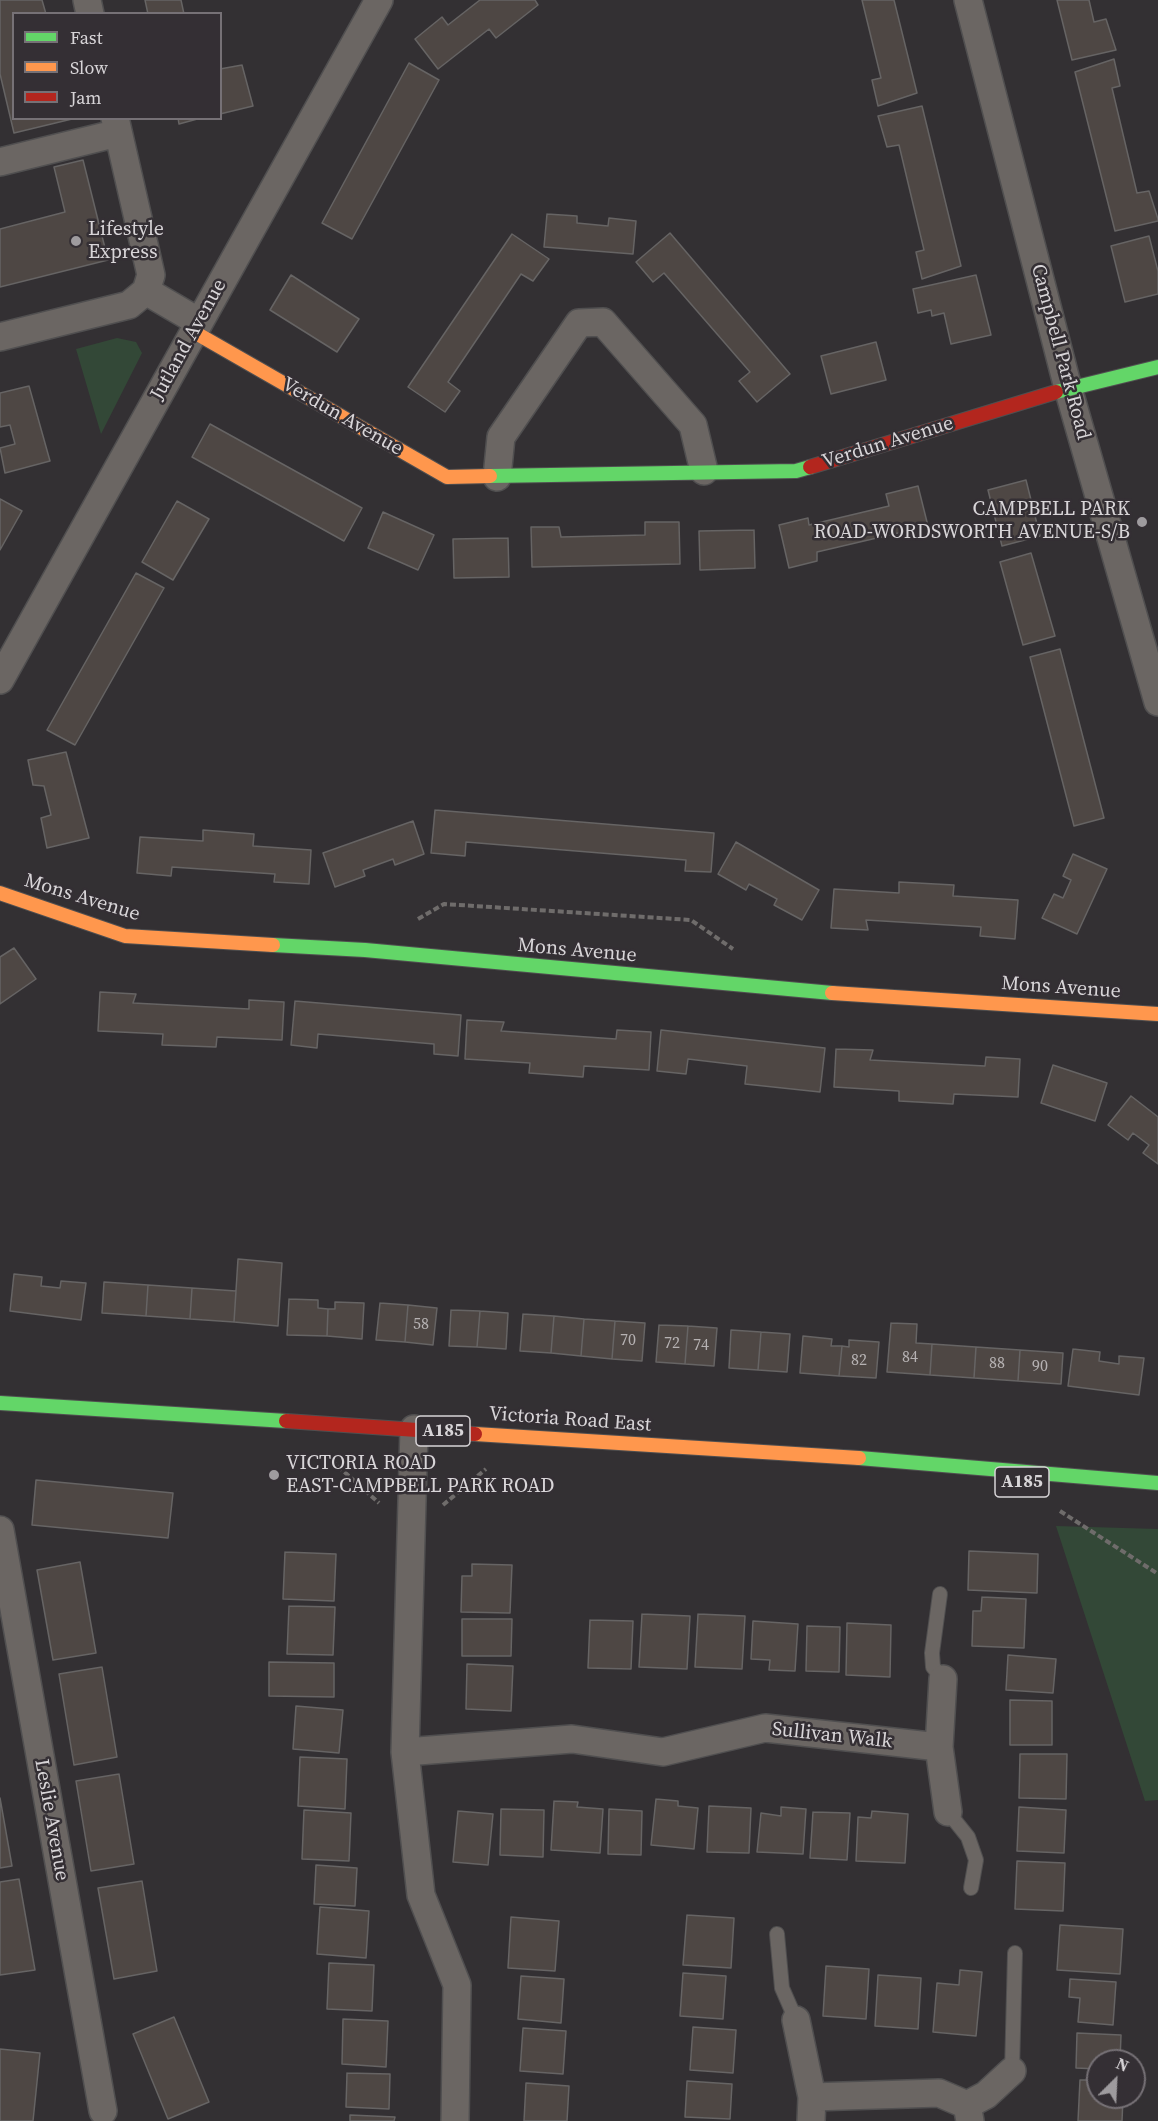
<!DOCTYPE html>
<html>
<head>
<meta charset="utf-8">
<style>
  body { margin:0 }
  #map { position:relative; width:1158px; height:2121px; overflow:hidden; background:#333033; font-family:"Source Serif 4",serif }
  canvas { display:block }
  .legend { position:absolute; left:12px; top:12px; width:210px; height:108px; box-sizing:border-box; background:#342f34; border:2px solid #767176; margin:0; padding:8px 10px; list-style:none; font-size:18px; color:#d8d5d8 }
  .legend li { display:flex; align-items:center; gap:12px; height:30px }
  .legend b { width:30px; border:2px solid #767176 }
  .north { position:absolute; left:1086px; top:2049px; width:60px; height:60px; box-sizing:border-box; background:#342f34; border:2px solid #767176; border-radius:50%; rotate:24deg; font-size:16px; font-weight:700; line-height:24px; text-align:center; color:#d8d5d8 }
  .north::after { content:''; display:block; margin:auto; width:21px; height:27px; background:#9e9b9e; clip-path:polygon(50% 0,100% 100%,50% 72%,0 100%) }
</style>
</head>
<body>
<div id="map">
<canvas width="1158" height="2121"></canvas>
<ul class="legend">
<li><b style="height:8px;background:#63d668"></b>Fast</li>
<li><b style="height:8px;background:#ff974d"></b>Slow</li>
<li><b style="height:8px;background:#b3261e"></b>Jam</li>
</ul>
<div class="north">N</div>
</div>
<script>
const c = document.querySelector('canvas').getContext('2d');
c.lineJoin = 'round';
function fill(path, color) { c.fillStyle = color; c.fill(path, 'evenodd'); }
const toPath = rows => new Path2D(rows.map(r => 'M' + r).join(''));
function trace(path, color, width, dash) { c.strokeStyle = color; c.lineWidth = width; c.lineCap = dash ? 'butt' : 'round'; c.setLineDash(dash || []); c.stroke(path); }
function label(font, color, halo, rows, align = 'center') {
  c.font = font + ' "Source Serif 4",serif'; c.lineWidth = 5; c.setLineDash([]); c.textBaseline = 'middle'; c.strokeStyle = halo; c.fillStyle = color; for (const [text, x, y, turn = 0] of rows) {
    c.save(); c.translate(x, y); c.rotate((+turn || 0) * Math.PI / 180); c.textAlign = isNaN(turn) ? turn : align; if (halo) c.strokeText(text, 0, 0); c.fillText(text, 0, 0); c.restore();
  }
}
fill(toPath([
  [117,338,136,342,142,353,101,434,76,349],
  [1056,1526,1158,1529,1158,1800,1145,1801]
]), '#334837');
const building = toPath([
  [0,0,42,0,46,14,14,14,14,118,72,119,14,133,0,74,0,0],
  [145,0,181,0,184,14,148,14,145,0],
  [480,0,535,0,538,5,496,38,489,29,438,69,415,39,442,17,448,25,480,0],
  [862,0,894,0,917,93,878,106,872,80,881,78,862,0],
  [1057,0,1089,0,1094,22,1106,19,1116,50,1072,60,1057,0],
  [1114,59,1120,86,1112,88,1137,193,1149,191,1158,219,1158,221,1115,231,1075,72,1114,59],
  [409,63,439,80,352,239,322,223,409,63],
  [242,65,253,106,220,114,220,69,242,65],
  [922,106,961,266,922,279,916,252,924,250,899,145,887,147,878,116,922,106],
  [178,118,201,118,179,124,178,118],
  [83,160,108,260,0,287,0,229,65,212,54,167,83,160],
  [547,214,577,216,577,223,608,226,609,218,636,221,633,254,544,247,547,214],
  [670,233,790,374,757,402,739,381,750,372,664,273,653,282,636,262,670,233],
  [512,234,549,259,533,281,521,274,448,382,460,391,445,412,408,387,512,234],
  [1149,236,1158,271,1158,294,1125,302,1111,246,1149,236],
  [291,275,359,319,337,352,270,310,291,275],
  [976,275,991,335,951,344,944,313,932,316,931,310,918,313,913,289,976,275],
  [876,342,886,380,831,394,821,356,876,342],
  [29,386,50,461,5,473,0,448,15,444,10,425,0,427,0,393,29,386],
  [210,424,362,508,344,541,192,457,210,424],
  [1026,480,1040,536,1002,546,988,490,1026,480],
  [918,486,928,526,817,552,817,561,789,568,779,525,808,518,809,525,889,506,886,494,918,486],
  [0,499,22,511,0,550,0,499],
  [177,501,209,519,173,580,142,562,177,501],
  [383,512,434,535,418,570,368,548,383,512],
  [645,522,679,522,680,564,532,567,531,527,559,527,561,537,645,535,645,522],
  [754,530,755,568,700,570,699,531,754,530],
  [508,538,509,577,454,578,453,539,508,538],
  [1031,553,1055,636,1023,645,1000,562,1031,553],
  [136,573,164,588,75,745,47,730,136,573],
  [1060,649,1104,818,1074,826,1030,657,1060,649],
  [66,752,89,838,47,848,41,818,51,815,44,786,33,785,28,760,66,752],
  [435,810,714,833,711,872,685,871,686,860,466,842,465,856,431,853,435,810],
  [413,821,424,854,395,865,393,859,363,870,365,876,335,887,323,853,413,821],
  [203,830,254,834,253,846,311,850,309,884,274,882,275,874,172,867,171,876,137,873,140,837,203,841,203,830],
  [736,842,819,890,802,920,774,905,777,899,749,884,746,890,718,874,736,842],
  [1073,854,1107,869,1077,934,1042,918,1054,894,1063,898,1071,880,1063,876,1073,854],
  [899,882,954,885,953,896,1018,900,1015,939,980,936,981,927,866,920,868,930,831,928,834,889,899,893,899,882],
  [14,948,36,979,0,1004,0,957,14,948],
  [100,992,136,994,133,1003,249,1009,249,1000,284,1002,282,1040,217,1037,216,1047,162,1045,163,1034,98,1031,100,992],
  [295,1001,461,1015,458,1056,434,1054,434,1044,318,1034,317,1048,291,1045,295,1001],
  [467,1020,504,1022,501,1031,616,1039,617,1030,651,1032,649,1070,584,1066,583,1077,529,1073,530,1063,465,1059,467,1020],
  [661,1030,825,1048,820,1092,745,1084,747,1066,688,1059,686,1074,657,1071,661,1030],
  [836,1049,873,1050,870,1060,985,1066,986,1057,1020,1059,1018,1097,954,1094,953,1104,899,1101,899,1091,834,1087,836,1049],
  [1053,1065,1107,1083,1095,1121,1041,1103,1053,1065],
  [1131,1096,1158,1117,1158,1164,1143,1153,1149,1145,1133,1133,1128,1140,1108,1125,1131,1096],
  [238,1259,282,1263,278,1326,234,1322,238,1259],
  [14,1274,42,1277,41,1286,60,1288,61,1281,86,1283,81,1320,10,1311,14,1274],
  [104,1282,148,1285,146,1316,102,1313,104,1282],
  [148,1285,192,1288,190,1319,146,1316,148,1285],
  [192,1288,236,1291,234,1322,190,1319,192,1288],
  [289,1299,318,1300,318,1308,328,1309,327,1336,287,1335,289,1299],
  [335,1302,364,1303,362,1339,327,1336,328,1309,335,1309,335,1302],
  [380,1303,408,1305,405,1342,376,1340,380,1303],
  [408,1305,437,1308,433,1345,405,1342,408,1305],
  [451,1310,480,1311,477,1347,449,1346,451,1310],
  [480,1311,508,1313,506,1349,477,1347,480,1311],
  [523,1314,554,1316,551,1353,520,1351,523,1314],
  [554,1316,584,1319,581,1356,551,1353,554,1316],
  [584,1319,615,1321,612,1359,581,1356,584,1319],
  [615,1321,645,1323,642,1361,612,1359,615,1321],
  [891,1323,917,1324,916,1343,932,1344,930,1375,887,1372,891,1323],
  [659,1325,688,1326,685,1364,656,1362,659,1325],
  [688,1326,717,1328,714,1366,685,1364,688,1326],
  [731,1330,761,1332,758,1370,729,1368,731,1330],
  [761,1332,790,1334,787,1372,758,1370,761,1332],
  [803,1336,832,1339,831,1346,842,1346,839,1376,800,1373,803,1336],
  [849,1340,879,1342,876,1378,839,1376,842,1346,849,1347,849,1340],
  [932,1344,976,1347,974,1378,930,1375,932,1344],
  [976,1347,1020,1350,1018,1381,974,1378,976,1347],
  [1073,1349,1100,1352,1099,1361,1119,1364,1119,1356,1144,1358,1139,1395,1068,1386,1073,1349],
  [1020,1350,1063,1353,1061,1384,1018,1381,1020,1350],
  [36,1480,173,1493,168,1538,32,1525,36,1480],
  [969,1551,1038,1554,1037,1593,968,1590,969,1551],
  [285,1552,336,1554,334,1601,283,1599,285,1552],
  [80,1562,96,1653,53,1660,37,1570,80,1562],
  [472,1564,512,1565,510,1613,461,1612,462,1576,472,1576,472,1564],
  [982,1597,1026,1599,1024,1648,972,1646,973,1611,981,1611,982,1597],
  [289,1606,335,1607,333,1655,287,1654,289,1606],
  [642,1614,690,1616,687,1669,639,1667,642,1614],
  [698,1614,745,1616,742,1669,695,1667,698,1614],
  [462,1619,512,1619,511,1656,462,1656,462,1619],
  [590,1620,633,1621,631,1669,588,1668,590,1620],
  [753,1621,798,1624,795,1671,769,1670,770,1660,751,1659,753,1621],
  [847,1623,891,1625,890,1677,846,1675,847,1623],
  [807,1626,840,1627,839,1672,806,1671,807,1626],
  [1008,1655,1056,1659,1053,1693,1006,1690,1008,1655],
  [269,1662,334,1663,334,1697,269,1696,269,1662],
  [467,1664,513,1666,511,1711,466,1709,467,1664],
  [102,1667,117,1757,74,1765,59,1674,102,1667],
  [1010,1700,1052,1701,1052,1745,1010,1745,1010,1700],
  [296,1706,343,1710,339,1753,293,1749,296,1706],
  [1020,1754,1067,1754,1066,1799,1019,1798,1020,1754],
  [300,1757,347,1759,345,1809,298,1806,300,1757],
  [119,1774,134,1864,91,1871,76,1781,119,1774],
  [0,1798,12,1866,0,1868,0,1798],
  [656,1799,678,1801,678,1806,698,1808,694,1849,651,1845,656,1799],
  [554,1801,578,1802,577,1807,603,1809,600,1853,551,1850,554,1801],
  [709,1806,751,1808,749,1853,707,1852,709,1806],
  [781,1807,806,1809,803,1854,757,1852,761,1813,781,1816,781,1807],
  [1019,1807,1066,1810,1064,1853,1017,1851,1019,1807],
  [501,1809,544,1810,543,1857,500,1855,501,1809],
  [609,1809,642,1811,641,1855,608,1854,609,1809],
  [304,1810,351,1813,349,1861,302,1859,304,1810],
  [458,1811,493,1814,488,1865,453,1862,458,1811],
  [872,1811,908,1814,905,1863,856,1861,858,1817,871,1818,872,1811],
  [813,1812,850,1813,847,1860,810,1858,813,1812],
  [1017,1861,1065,1863,1063,1911,1015,1909,1017,1861],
  [316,1865,357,1868,355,1906,314,1904,316,1865],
  [19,1879,35,1970,0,1975,0,1882,19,1879],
  [142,1881,157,1971,114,1979,98,1888,142,1881],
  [320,1907,369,1911,366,1958,317,1954,320,1907],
  [687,1915,734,1918,731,1968,683,1965,687,1915],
  [511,1917,559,1921,555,1971,508,1968,511,1917],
  [1060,1925,1123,1929,1120,1974,1057,1970,1060,1925],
  [329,1963,374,1965,372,2011,327,2009,329,1963],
  [826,1966,869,1969,866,2019,823,2016,826,1966],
  [960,1970,982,1972,976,2036,933,2032,937,1983,959,1985,960,1970],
  [683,1973,726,1976,723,2019,680,2016,683,1973],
  [878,1975,921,1978,918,2029,875,2026,878,1975],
  [521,1976,564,1979,561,2023,518,2019,521,1976],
  [1070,1979,1116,1982,1113,2025,1078,2022,1080,1998,1069,1997,1070,1979],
  [174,2017,209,2102,168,2119,133,2034,174,2017],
  [343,2019,388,2021,386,2067,342,2064,343,2019],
  [693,2027,736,2030,733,2073,690,2070,693,2027],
  [523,2028,566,2031,563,2074,520,2071,523,2028],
  [1077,2033,1121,2035,1120,2061,1098,2061,1098,2069,1076,2068,1077,2033],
  [0,2049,40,2053,33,2121,0,2121,0,2049],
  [347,2073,390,2074,389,2109,346,2107,347,2073],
  [1080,2080,1098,2080,1098,2097,1123,2097,1122,2121,1078,2121,1080,2080],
  [687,2081,732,2084,730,2119,685,2117,687,2081],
  [526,2083,569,2086,567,2121,524,2121,526,2083],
  [350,2115,395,2117,394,2121,350,2121,350,2115]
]);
fill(building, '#4e4744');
trace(building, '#666464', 1.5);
const lane = toPath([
  [940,1594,932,1653,933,1667,943,1679],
  [948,1812,968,1837,976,1860,971,1888],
  [777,1934,782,1988,796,2020],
  [1012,2071,1015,1953]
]);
const street = toPath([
  [87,0,90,14],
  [968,0,1068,388,1158,702],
  [115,118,151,275,146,291],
  [0,162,118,133],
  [146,291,199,322],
  [0,337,129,305,146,291],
  [497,477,501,437,579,323,603,322,693,425,704,471],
  [0,680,379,0],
  [414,1429,405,1752,421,1895,457,1985,455,2121],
  [0,1530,103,2111],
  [943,1679,939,1747,948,1812],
  [405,1752,572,1739,663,1752,765,1728,939,1747],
  [796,2020,812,2097,811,2121],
  [812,2097,939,2093,967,2105,970,2121],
  [967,2105,986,2095,1012,2071]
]);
const fast = toPath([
  [1056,392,1158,367],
  [490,476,796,471,810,467],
  [273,945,365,950,832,993],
  [0,1403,286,1421],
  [859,1458,1158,1483]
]);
const slow = toPath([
  [194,332,447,477,490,476],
  [0,893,125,936,273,945],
  [832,993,1158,1014],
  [475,1434,859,1458]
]);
const jam = toPath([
  [810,467,1056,392],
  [286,1421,475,1434]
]);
trace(lane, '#504f50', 16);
trace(street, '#504f50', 30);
trace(fast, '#504f50', 16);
trace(slow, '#504f50', 16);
trace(jam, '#504f50', 16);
trace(toPath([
  [418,919,444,904,691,920,733,949],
  [331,1460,379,1503],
  [443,1505,486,1469],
  [1060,1511,1158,1574]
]), '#6f6c6b', 4, [6, 3]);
trace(lane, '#6b6663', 14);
trace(street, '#6b6663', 27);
trace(fast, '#63d668', 14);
trace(slow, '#ff974d', 14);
trace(jam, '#b3261e', 14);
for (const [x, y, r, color] of [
  [76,241,6,"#9e9b9e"],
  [1142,522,6,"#9e9b9e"],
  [274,1475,6,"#9e9b9e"]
]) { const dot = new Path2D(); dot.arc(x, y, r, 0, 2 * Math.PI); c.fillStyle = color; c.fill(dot); trace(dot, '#342f34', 2); }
label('16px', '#b6b2b3', null, [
  ["58",421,1325],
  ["70",628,1341],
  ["72",672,1344],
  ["74",701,1346],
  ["84",910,1358],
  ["82",859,1361],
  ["88",997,1364],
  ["90",1040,1367]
]);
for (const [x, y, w] of [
  [443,1431,54],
  [1022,1482,54]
]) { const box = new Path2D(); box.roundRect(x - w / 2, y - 15, w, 30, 4.5); c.fillStyle = '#342f34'; c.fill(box); trace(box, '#d8d5d8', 1.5); }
label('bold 18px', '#d8d5d8', null, [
  ["A185",443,1431],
  ["A185",1022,1482]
]);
label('20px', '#d8d5d8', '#342f34', [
  ["Lifestyle",88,230],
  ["Express",88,253],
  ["CAMPBELL PARK",1130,510,"right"],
  ["ROAD-WORDSWORTH AVENUE-S/B",1130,533,"right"],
  ["VICTORIA ROAD",286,1464],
  ["EAST-CAMPBELL PARK ROAD",286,1487]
], 'left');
label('20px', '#d8d5d8', '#342f34', [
  ["Jutland Avenue",189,340,-61],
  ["Campbell Park Road",1060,352,75],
  ["Verdun Avenue",342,417,30],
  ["Verdun Avenue",888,443,-17],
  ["Mons Avenue",82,898,17],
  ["Mons Avenue",577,951,5],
  ["Mons Avenue",1061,988,4],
  ["Victoria Road East",570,1420,4],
  ["Sullivan Walk",832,1736,6],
  ["Leslie Avenue",51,1820,80]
]);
</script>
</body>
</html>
